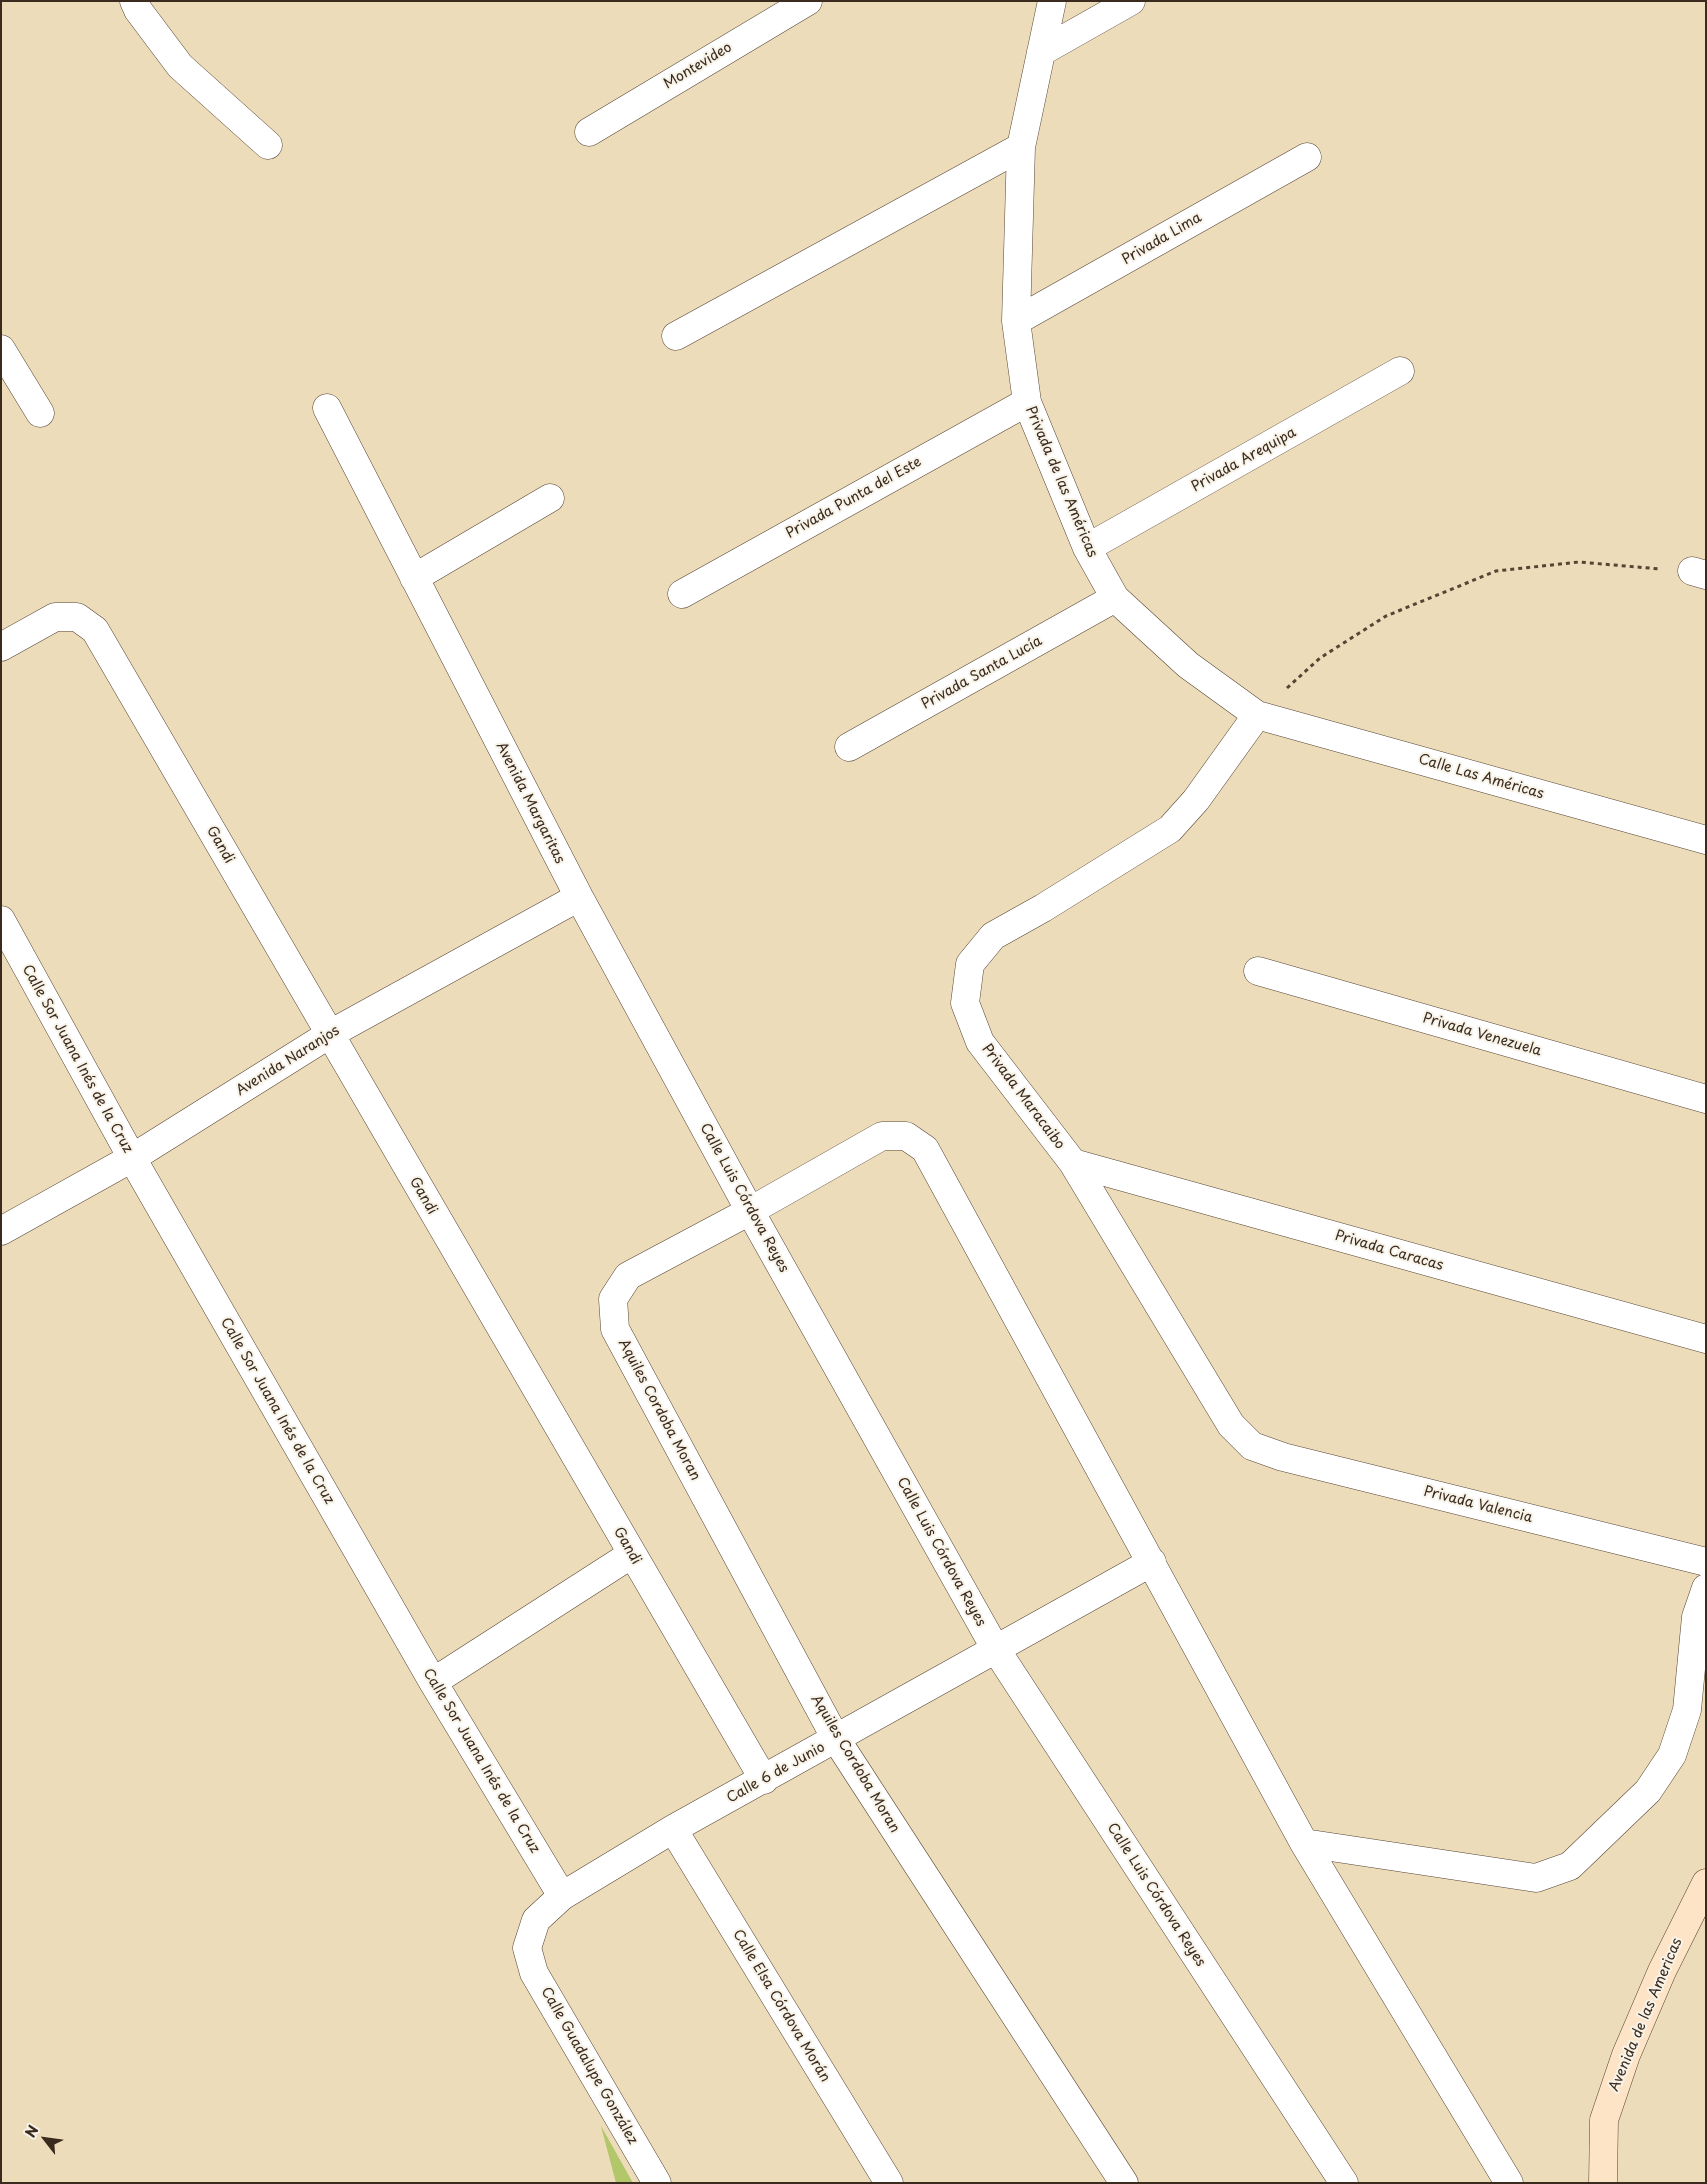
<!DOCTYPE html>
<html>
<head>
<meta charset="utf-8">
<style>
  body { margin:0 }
  #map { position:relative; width:1707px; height:2184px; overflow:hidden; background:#eddcb9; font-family:"Playpen Sans",sans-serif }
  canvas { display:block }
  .frame { position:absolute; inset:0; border:2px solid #3b2a1e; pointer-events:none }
  .north { position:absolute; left:20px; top:2114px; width:50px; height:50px; -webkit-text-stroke:4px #f7f3e8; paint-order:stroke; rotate:300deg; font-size:14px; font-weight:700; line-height:20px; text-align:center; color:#3b2a1e }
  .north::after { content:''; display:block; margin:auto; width:18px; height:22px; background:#3b2a1e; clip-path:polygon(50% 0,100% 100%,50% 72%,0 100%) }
</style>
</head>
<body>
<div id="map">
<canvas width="1707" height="2184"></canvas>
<div class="frame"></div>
<div class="north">N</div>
</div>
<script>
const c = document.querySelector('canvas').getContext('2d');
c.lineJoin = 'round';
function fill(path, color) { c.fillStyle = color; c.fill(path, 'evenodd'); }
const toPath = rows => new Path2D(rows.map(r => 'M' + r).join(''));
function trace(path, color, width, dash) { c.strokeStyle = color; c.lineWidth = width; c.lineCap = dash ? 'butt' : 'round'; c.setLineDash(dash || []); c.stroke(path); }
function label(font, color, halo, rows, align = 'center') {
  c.font = font + ' "Playpen Sans",sans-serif'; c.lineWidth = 4; c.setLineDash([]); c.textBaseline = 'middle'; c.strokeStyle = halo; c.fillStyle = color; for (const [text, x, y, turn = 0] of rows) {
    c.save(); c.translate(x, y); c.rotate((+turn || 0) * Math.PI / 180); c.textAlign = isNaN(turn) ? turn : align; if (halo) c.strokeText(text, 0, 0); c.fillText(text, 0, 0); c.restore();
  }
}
fill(toPath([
  [601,2126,633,2183,616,2183]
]), '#b2c66a');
const street = toPath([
  [134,1,138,10,180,66,268,145],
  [1052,1,1021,147,1016,321,1027,402,1087,548,1115,598,1188,665,1257,715,1706,840],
  [1041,52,1131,1],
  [589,132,808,1],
  [1016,321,1307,157],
  [676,336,1021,147],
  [1,349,40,413],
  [327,408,579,897,750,1211,995,1648,1344,2183],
  [1087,548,1400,371],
  [1692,571,1706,575],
  [414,578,550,498],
  [682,594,1027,402],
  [1,647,55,617,77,617,95,630,764,1780],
  [1257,715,1196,800,1170,829,1043,908,993,936,970,964,965,1003,980,1042,1073,1163,1231,1425,1252,1446,1283,1457,1706,1562],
  [849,747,1115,598],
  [1,920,132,1158,433,1682,562,1896],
  [1258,971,1706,1099],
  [1073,1163,1706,1339],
  [1,1231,132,1158,330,1034,579,897],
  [433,1682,632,1554],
  [673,1829,889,2183],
  [1304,1843,1536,1878,1570,1866,1648,1791,1672,1755,1687,1710,1696,1617,1706,1588],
  [657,2183,534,1973,527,1948,536,1920,562,1896,673,1829,1152,1562],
  [1124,2183,836,1739,615,1329,613,1299,628,1276,750,1211,882,1136,906,1136,925,1149,1304,1843,1509,2183]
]);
const secondary = toPath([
  [1603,2183,1604,2120,1626,2055,1662,1971,1706,1883]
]);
trace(street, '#564535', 29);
trace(secondary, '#564535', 29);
trace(toPath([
  [1287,688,1320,658,1386,616,1496,571,1579,562,1660,569]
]), '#564535', 3, [4, 4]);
trace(street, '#fff', 28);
trace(secondary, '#fee4c6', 28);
label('14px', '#3b2a1e', '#f7f3e8', [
  ["Montevideo",698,66,-31],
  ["Privada Lima",1162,239,-30],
  ["Privada Arequipa",1244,460,-29],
  ["Privada de las Américas",1061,482,67],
  ["Privada Punta del Este",854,498,-29],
  ["Privada Santa Lucía",982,673,-29],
  ["Calle Las Américas",1481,777,16],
  ["Avenida Margaritas",530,803,63],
  ["Gandi",220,845,60],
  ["Privada Venezuela",1482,1035,16],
  ["Calle Sor Juana Inés de la Cruz",77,1059,61],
  ["Avenida Naranjos",288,1061,-32],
  ["Privada Maracaibo",1023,1097,53],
  ["Gandi",423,1196,60],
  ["Calle Luis Córdova Reyes",744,1198,61],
  ["Privada Caracas",1389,1251,16],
  ["Aquiles Cordoba Moran",659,1410,62],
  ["Calle Sor Juana Inés de la Cruz",277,1411,60],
  ["Privada Valencia",1478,1505,14],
  ["Gandi",627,1546,60],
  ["Calle Luis Córdova Reyes",941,1552,61],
  ["Calle Sor Juana Inés de la Cruz",481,1761,59],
  ["Aquiles Cordoba Moran",855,1764,59],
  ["Calle 6 de Junio",776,1773,-29],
  ["Calle Luis Córdova Reyes",1156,1895,57],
  ["Calle Elsa Córdova Morán",781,2006,59],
  ["Avenida de las Americas",1646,2015,-67],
  ["Calle Guadalupe González",589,2066,60]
]);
</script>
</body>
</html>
